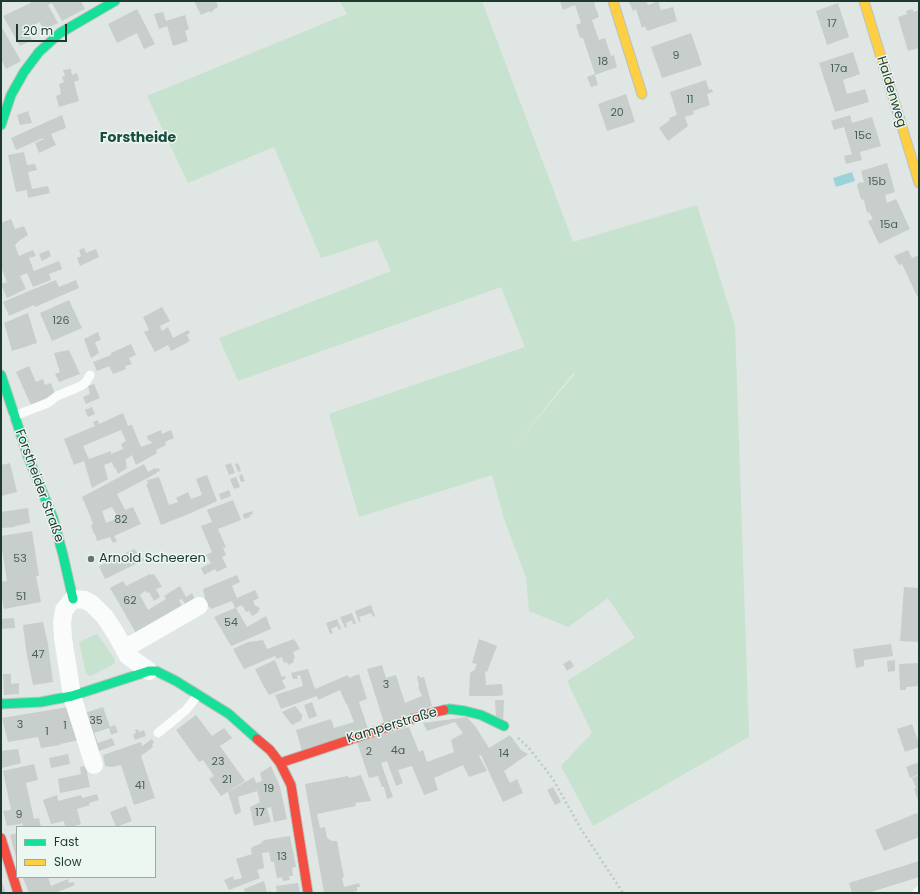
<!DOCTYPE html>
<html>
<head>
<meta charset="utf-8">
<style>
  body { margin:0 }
  #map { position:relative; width:920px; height:894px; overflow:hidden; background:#e0e6e3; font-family:Poppins,sans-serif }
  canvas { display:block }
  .frame { position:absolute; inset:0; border:2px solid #1d3a31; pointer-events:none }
  .legend { position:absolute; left:16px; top:826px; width:140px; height:52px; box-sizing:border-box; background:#edf7f1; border:1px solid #9aaba4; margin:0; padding:5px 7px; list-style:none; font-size:12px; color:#1d3a31 }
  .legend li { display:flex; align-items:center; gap:8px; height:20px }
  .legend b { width:20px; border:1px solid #9aaba4 }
  .scale { position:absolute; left:16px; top:24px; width:51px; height:18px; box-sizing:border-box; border:2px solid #1d3a31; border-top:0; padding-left:5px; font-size:12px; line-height:14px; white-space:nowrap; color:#1d3a31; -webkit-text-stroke:3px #edf7f1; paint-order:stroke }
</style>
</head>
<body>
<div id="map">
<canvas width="920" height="894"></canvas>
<div class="frame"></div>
<ul class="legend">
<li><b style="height:5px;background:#16e098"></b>Fast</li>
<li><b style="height:5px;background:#ffcf43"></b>Slow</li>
</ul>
<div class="scale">20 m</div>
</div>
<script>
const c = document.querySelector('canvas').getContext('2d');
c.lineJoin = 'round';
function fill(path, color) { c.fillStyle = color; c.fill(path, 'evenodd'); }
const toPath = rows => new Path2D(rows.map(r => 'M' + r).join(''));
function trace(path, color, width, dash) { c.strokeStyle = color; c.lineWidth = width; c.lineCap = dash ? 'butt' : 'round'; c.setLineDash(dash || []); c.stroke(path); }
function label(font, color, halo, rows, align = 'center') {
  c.font = font + ' Poppins,sans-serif'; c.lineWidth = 3; c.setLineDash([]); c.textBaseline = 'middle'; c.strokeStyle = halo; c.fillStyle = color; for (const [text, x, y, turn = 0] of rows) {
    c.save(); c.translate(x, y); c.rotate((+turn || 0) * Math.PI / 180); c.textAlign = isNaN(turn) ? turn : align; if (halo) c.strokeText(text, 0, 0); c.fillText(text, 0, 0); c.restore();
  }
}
fill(toPath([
  [340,1,482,1,573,242,697,205,735,326,749,737,593,826,561,766,592,733,567,681,635,638,608,598,568,627,529,611,526,577,505,522,492,475,359,517,329,414,525,347,501,287,238,381,219,338,391,271,377,240,321,258,274,147,188,183,147,96,347,14],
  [574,372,574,375,512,449],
  [97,634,114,658,115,661,114,664,91,676,88,675,86,673,79,642]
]), '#c7e2ce');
fill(toPath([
  [852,172,855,181,836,187,833,178]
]), '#9cd3d9');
fill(toPath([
  [31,1,81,1,85,9,62,21,52,3,48,5,58,23,43,30,40,22,26,29,32,40,20,46,3,16,31,3],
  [194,1,216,1,218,7,213,10,213,11,210,13,210,11,201,15],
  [560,1,595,1,596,2,594,3,599,17,592,20,599,40,605,38,611,56,614,55,617,67,595,75,598,85,591,87,587,77,595,74,583,38,580,38,576,25,581,23,575,5,563,10],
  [629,1,646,1,648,5,658,1,661,10,673,7,677,21,647,31,645,26,642,28,636,9,633,11],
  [838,3,849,37,827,45,816,11],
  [137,9,155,44,144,49,137,33,117,43,108,24],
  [913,9,913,12,919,10,919,48,908,51,898,17,907,14,906,11],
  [163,12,166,21,185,15,189,29,185,31,188,41,173,46,167,26,159,29,154,14],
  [1,26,21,61,6,69,1,59],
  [691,33,702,65,662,78,651,47],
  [853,52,860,74,843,80,847,94,865,89,869,102,835,112,819,63],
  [71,69,72,75,77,73,79,80,74,82,79,101,59,107,56,96,61,94,59,84,64,82,62,77,65,76,63,70],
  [706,80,709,90,712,89,713,92,707,94,710,105,693,111,694,114,685,117,688,126,668,141,659,128,670,120,669,118,677,115,670,92],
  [626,94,635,122,607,131,598,104],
  [28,111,32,123,20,125,17,115],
  [62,115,66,128,51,134,56,145,39,153,35,143,44,139,43,138,16,150,11,138],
  [850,115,852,123,872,117,881,146,860,152,862,160,846,164,844,156,852,154,844,127,834,130,831,121],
  [24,152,27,165,35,164,37,170,28,172,32,189,48,186,50,193,28,198,27,190,16,192,8,155],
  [887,163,895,192,885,195,887,203,896,199,910,229,879,244,868,221,873,219,869,212,867,213,864,200,861,199,857,186,858,183,864,182,861,171],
  [11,219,15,229,24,226,28,235,20,240,15,245,19,256,33,250,36,256,29,258,34,271,59,261,62,269,49,274,51,280,33,287,27,273,20,276,26,289,7,298,1,284,7,282,1,267,1,223],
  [84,248,86,253,96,249,99,257,80,266,77,258,81,256,79,250],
  [49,250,51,256,42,261,39,254],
  [908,250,912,258,919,255,919,296,917,296,902,264,899,265,894,256],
  [56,280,59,287,76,280,79,288,35,307,34,305,9,316,3,302,29,291],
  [69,300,82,328,52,341,40,313],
  [162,307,170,321,160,326,162,331,168,327,173,338,188,330,190,333,187,335,190,341,171,351,168,345,155,352,144,332,149,330,143,317],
  [28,313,37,343,12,351,4,323],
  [98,332,101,340,95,342,99,353,91,358,84,339],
  [131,344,136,355,129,358,132,364,125,366,126,369,113,374,109,366,97,371,93,362,111,355,111,353],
  [69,350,80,374,59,382,55,374,60,372,54,353],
  [29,366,36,382,43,379,45,385,51,383,55,394,31,405,16,372],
  [94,384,100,398,86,404,83,397,90,394,88,386],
  [92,407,95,414,88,417,85,410],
  [123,413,128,426,132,425,141,447,152,443,151,441,148,440,147,436,161,430,162,434,171,430,174,438,165,442,166,445,156,450,157,453,136,465,132,455,125,460,127,464,126,465,127,468,118,474,115,467,114,468,112,462,104,465,108,479,92,488,84,461,74,465,64,439,95,426,93,422,98,420,99,424],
  [121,430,126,441,121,444,123,449,111,454,111,451,89,459,83,446],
  [10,463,17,492,1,496,1,465],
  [231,463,235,473,229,475,225,465],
  [238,463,241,471,238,472,235,464],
  [144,464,148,472,155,468,155,469,159,468,160,471,157,472,157,473,117,494,125,510,133,507,141,524,114,536,117,541,113,543,110,537,97,541,95,534,94,534,91,525,93,524,91,518,82,497],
  [112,507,118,518,106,523,102,511],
  [242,474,245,481,241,482,239,476],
  [207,475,217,501,191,513,161,525,146,484,148,484,147,480,159,477,169,505,178,502,176,498,188,492,191,499,202,495,196,479],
  [236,477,240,487,234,489,230,479],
  [229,490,231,496,221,500,219,494],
  [233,500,241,520,218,529,226,547,223,548,226,555,222,557,227,567,217,572,215,569,204,575,201,568,211,563,206,555,212,552,201,526,212,522,207,510],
  [28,508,30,523,15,526,15,527,1,528,1,512],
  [252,511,253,514,250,515,250,517,244,519,243,514],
  [32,531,39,576,36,576,41,602,4,609,1,592,1,582,7,581,1,542,1,536],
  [134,549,144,560,105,579,99,566],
  [150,574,151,575,154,574,162,587,156,589,160,597,154,601,149,592,147,593,145,591,140,595,148,610,166,599,164,596,180,586,186,597,192,593,195,599,185,604,182,599,179,600,182,606,136,633,110,588,123,581,126,586],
  [237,575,240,582,232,586,237,598,255,590,259,598,253,601,256,607,258,606,260,609,258,611,259,612,252,616,249,611,246,612,242,605,236,608,247,627,266,616,271,629,231,646,214,617,235,608,232,601,211,609,209,606,203,608,200,600,205,598,203,589],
  [904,587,919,588,919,642,900,641],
  [371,605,375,616,373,617,371,613,359,617,361,621,359,622,355,611],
  [352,613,356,624,353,624,352,620,346,623,347,627,345,628,340,617],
  [14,618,15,628,1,629,1,619],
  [337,619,341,629,339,630,337,626,331,629,333,633,330,634,326,623],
  [43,622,48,644,53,682,33,685,26,650,23,625],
  [294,639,300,649,293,652,295,658,293,659,294,662,288,665,287,662,284,663,282,657,277,659,275,656,244,669,233,649,248,642,263,640,267,649],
  [479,639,497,646,487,672,485,671,486,685,502,684,503,695,497,696,469,696,470,673,472,671,474,671,477,664,472,663],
  [891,644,893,656,864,660,864,666,856,668,853,649],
  [275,660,282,677,285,676,286,678,282,681,286,688,269,695,263,685,255,669],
  [570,660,574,666,567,671,563,664],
  [895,660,895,671,888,672,887,661],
  [919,663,919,686,906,687,906,690,900,690,899,664],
  [382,665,386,678,396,675,405,703,422,696,418,687,419,686,417,676,420,676,420,678,424,677,432,706,384,723,367,669],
  [308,669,315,689,348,675,349,678,359,674,367,699,359,702,368,729,302,751,296,730,331,719,334,728,354,722,347,704,346,704,340,690,318,700,317,696,281,709,275,695,303,686,300,675,297,676,298,679,293,679,291,673],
  [3,674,11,674,11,684,19,683,19,694,4,695],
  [495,700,504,700,503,724,496,718],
  [312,702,317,716,309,719,304,705],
  [295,706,303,716,301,718,302,720,292,725,282,712],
  [68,707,80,740,60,744,60,745,41,748,38,737,8,742,2,718],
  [103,707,110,727,115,725,118,732,111,735,109,728,94,733,98,743,112,738,115,745,96,752,82,714],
  [196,715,212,736,224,728,232,738,220,746,245,781,221,796,209,779,214,776,203,760,199,762,176,730],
  [467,717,475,726,489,748,510,735,521,750,528,754,504,771,510,783,517,779,523,793,503,802,481,755,479,756,487,771,469,777,463,765,434,778,438,790,424,795,412,766,398,770,403,783,396,786,387,761,381,763,393,797,387,799,384,787,382,787,378,776,369,778,357,742,409,727,419,752,423,750,427,762,454,752,451,740,463,733,455,722,427,731,423,723],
  [912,724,919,743,919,747,905,752,897,729],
  [138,729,139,732,144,730,146,736,135,740,133,734,136,733,135,730],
  [152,739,154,743,152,744,153,747,141,756,155,798,134,805,121,765,112,767,105,766,103,755,141,742,142,746],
  [18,749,21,763,2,768,1,751],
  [68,754,70,764,51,768,49,758],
  [919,762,919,774,910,778,906,767],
  [34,764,38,780,26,783,34,819,39,818,41,827,23,827,22,823,21,823,21,824,7,826,3,811,11,810,3,771],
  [89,765,87,773,90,787,60,793,58,779,81,774,80,767],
  [271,766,280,787,287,819,274,822,271,807,267,808,271,822,254,826,250,807,260,802,257,791,238,797,241,812,235,815,228,792,254,777,256,783,262,781,260,773],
  [361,775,371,801,355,803,356,806,317,814,320,828,325,827,327,838,332,841,337,841,344,877,342,878,344,887,359,883,360,887,357,887,357,891,349,893,324,893,305,784,348,776,349,778],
  [919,775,919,803,914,789,916,788,912,778],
  [553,787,561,802,555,805,547,790],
  [97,794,99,800,89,803,90,805,77,809,81,824,71,827,65,827,64,821,51,824,43,800,57,795,58,801,81,795,82,798],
  [126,806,132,821,116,827,110,812],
  [917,813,919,817,919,837,884,851,875,830],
  [17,833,17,861,10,835],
  [290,836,296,867,292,868,293,876,289,876,290,880,283,881,282,877,277,878,274,862,271,862,269,852,262,853,264,868,257,870,260,878,229,890,224,880,233,876,234,880,242,878,236,859,252,854,251,850,252,847,260,844,264,840],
  [919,861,919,877,868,893,852,893,849,883],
  [26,877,48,877,51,886,68,879,69,883,73,882,75,885,55,893,29,893,23,878],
  [1,880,6,893,1,893],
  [264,881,267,892,271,891,271,893,245,893,244,889],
  [298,883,300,893,277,893,276,886]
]), '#c7cecb');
const fast = toPath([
  [1,125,11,95,24,72,39,52,60,33,115,1],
  [1,375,29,459,53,518,63,555,73,599],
  [1,704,41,702,72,696,149,671,156,671,176,681,229,714,257,739],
  [444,710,450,709,465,711,481,715,504,726]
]);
const slow = toPath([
  [613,1,642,94],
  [864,1,919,183]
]);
const jam = toPath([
  [257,739,270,750,280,763,291,785,308,893],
  [280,763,427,714,444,710],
  [1,838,18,893]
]);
trace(fast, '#b9c3bf', 11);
trace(slow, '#b9c3bf', 11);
trace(jam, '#b9c3bf', 11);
trace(toPath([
  [518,738,529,748,553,779,581,829,623,893]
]), '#bec8c5', 2.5, [2, 3]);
trace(toPath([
  [14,416,48,403,57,396,81,386,86,382,90,375],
  [158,733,186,710,198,695],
  [917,893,919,891]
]), '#fafbfb', 9);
trace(toPath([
  [124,649,199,606],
  [94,765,72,696,63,638,62,622,64,610,73,599,85,600,92,604,105,617,116,634,128,656,149,671]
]), '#fafbfb', 18);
trace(fast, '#16e098', 9);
trace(slow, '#ffcf43', 9);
trace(jam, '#f24e42', 9);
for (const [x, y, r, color] of [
  [91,559,4,"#61766f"]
]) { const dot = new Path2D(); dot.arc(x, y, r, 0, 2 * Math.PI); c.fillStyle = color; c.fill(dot); trace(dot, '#edf7f1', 1.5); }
label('11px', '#486058', null, [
  ["17",832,24],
  ["9",676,56],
  ["18",603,62],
  ["17a",839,69],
  ["11",690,100],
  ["20",617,113],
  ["15c",863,136],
  ["15b",877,182],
  ["15a",889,225],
  ["126",61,321],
  ["82",121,520],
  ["53",20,559],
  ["51",21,597],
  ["62",130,601],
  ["54",231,623],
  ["47",38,655],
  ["3",386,685],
  ["35",96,721],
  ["3",20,725],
  ["1",65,726],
  ["1",47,732],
  ["4a",398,751],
  ["2",369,752],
  ["14",504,754],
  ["23",218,762],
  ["21",227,780],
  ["41",140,786],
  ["19",269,789],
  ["17",260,813],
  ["9",19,815],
  ["13",282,857]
]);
label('13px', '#1d3a31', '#edf7f1', [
  ["Haldenweg",891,92,73],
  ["Forstheider Straße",39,486,70],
  ["Kamperstraße",392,726,-17]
]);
label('13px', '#1d3a31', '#edf7f1', [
  ["Arnold Scheeren",99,559]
], 'left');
label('bold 14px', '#184d3f', '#edf7f1', [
  ["Forstheide",138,138]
]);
</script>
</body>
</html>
